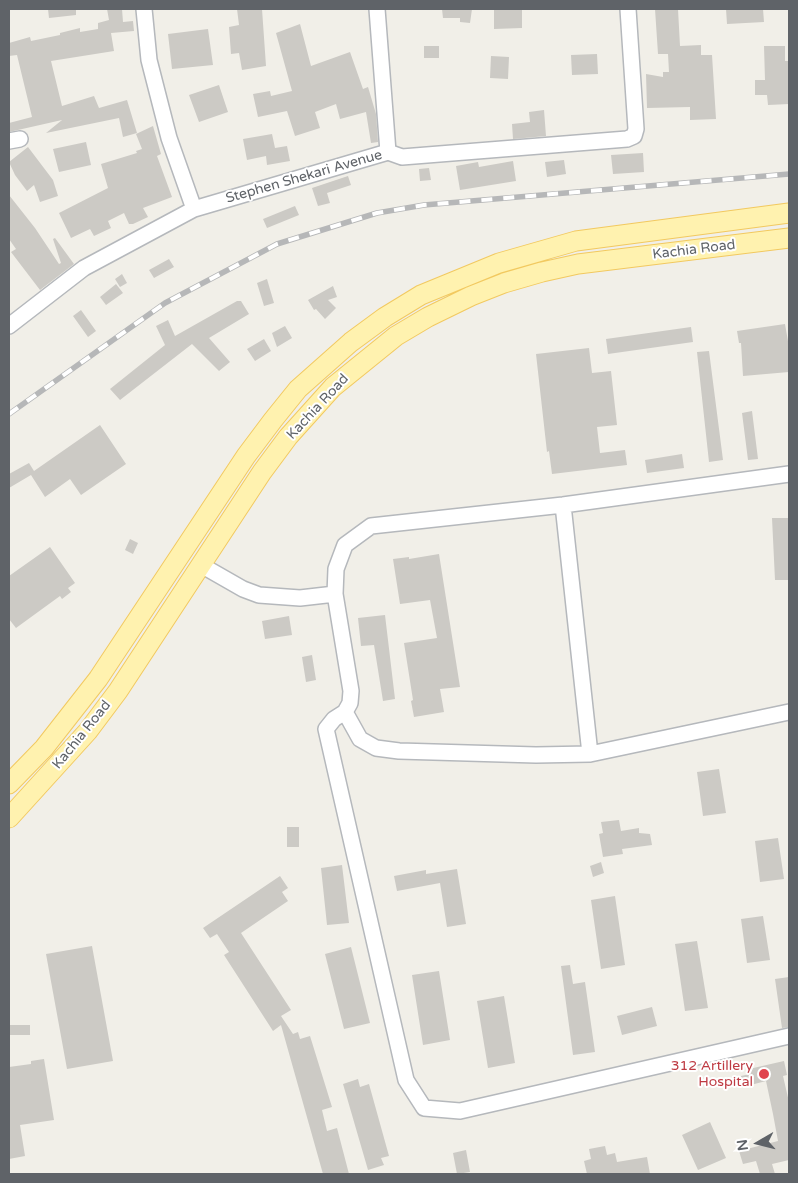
<!DOCTYPE html>
<html>
<head>
<meta charset="utf-8">
<style>
  body { margin:0 }
  #map { position:relative; width:798px; height:1183px; overflow:hidden; background:#f1efe8; font-family:"Varela Round",sans-serif }
  canvas { display:block }
  .frame { position:absolute; inset:0; border:10px solid #5f6368; pointer-events:none }
  .north { position:absolute; left:733px; top:1118px; width:50px; height:50px; -webkit-text-stroke:4px #fff; paint-order:stroke; rotate:262deg; font-size:14px; font-weight:700; line-height:20px; text-align:center; color:#5f6368 }
  .north::after { content:''; display:block; margin:auto; width:18px; height:22px; background:#5f6368; clip-path:polygon(50% 0,100% 100%,50% 72%,0 100%) }
</style>
</head>
<body>
<div id="map">
<canvas width="798" height="1183"></canvas>
<div class="frame"></div>
<div class="north">N</div>
</div>
<script>
const c = document.querySelector('canvas').getContext('2d');
c.lineJoin = 'round';
function fill(path, color) { c.fillStyle = color; c.fill(path, 'evenodd'); }
const toPath = rows => new Path2D(rows.map(r => 'M' + r).join(''));
function trace(path, color, width, dash) { c.strokeStyle = color; c.lineWidth = width; c.lineCap = dash ? 'butt' : 'round'; c.setLineDash(dash || []); c.stroke(path); }
function label(font, color, halo, rows, align = 'center') {
  c.font = font + ' "Varela Round",sans-serif'; c.lineWidth = 4; c.setLineDash([]); c.textBaseline = 'middle'; c.strokeStyle = halo; c.fillStyle = color; for (const [text, x, y, turn = 0] of rows) {
    c.save(); c.translate(x, y); c.rotate((+turn || 0) * Math.PI / 180); c.textAlign = isNaN(turn) ? turn : align; if (halo) c.strokeText(text, 0, 0); c.fillText(text, 0, 0); c.restore();
  }
}
fill(toPath([
  [48,9,76,9,76,15,49,18],
  [107,9,122,9,123,22,133,21,134,31,111,33,114,51,51,61,62,106,94,96,99,108,127,100,137,133,123,137,119,118,46,133,62,120,9,132,9,123,32,117,17,55,9,56,9,43,30,37,31,41,60,35,60,33,80,28,80,32,98,29,98,23,109,20],
  [237,9,262,9,266,66,242,70,239,53,231,54,229,27,239,25],
  [442,9,472,9,470,23,460,22,460,18,443,18],
  [522,9,522,28,494,29,494,10],
  [655,9,678,9,680,46,701,45,701,55,712,55,716,119,690,120,690,107,647,108,646,74,663,77,663,72,669,72,668,54,658,54],
  [726,9,763,9,764,22,727,24],
  [300,24,311,66,350,52,363,89,368,87,376,114,378,142,371,143,366,112,340,119,336,104,315,112,320,128,295,136,287,111,258,117,253,94,270,91,271,96,292,91,276,33],
  [208,29,213,65,172,69,168,34],
  [424,46,439,46,439,58,424,58],
  [764,46,785,46,785,61,789,61,789,104,768,105,767,95,755,95,755,80,765,80],
  [597,54,598,74,572,75,571,55],
  [491,56,509,57,508,79,490,78],
  [219,85,228,112,199,122,189,95],
  [544,110,546,136,513,139,512,124,530,122,529,112],
  [153,126,161,154,157,156,172,197,143,208,148,217,133,224,129,224,124,213,108,221,111,228,94,236,90,229,71,238,59,213,108,188,101,164,137,153,136,151,142,149,136,134],
  [272,134,275,148,287,146,290,161,267,165,266,156,247,160,243,139],
  [86,142,91,165,59,172,53,149],
  [28,147,53,180,58,196,40,202,34,185,27,191,15,175,9,162],
  [643,153,644,172,613,174,611,155],
  [564,160,566,174,547,177,545,162],
  [513,161,516,181,460,190,456,166,478,162,479,167],
  [429,168,431,180,420,181,419,169],
  [348,176,351,185,327,193,330,203,318,206,312,188],
  [9,195,35,228,59,264,61,263,53,239,55,238,74,264,40,290,11,252,16,249,9,239],
  [295,206,299,215,267,228,263,219],
  [169,259,174,267,154,278,149,270],
  [122,274,127,283,120,287,115,279],
  [267,279,274,303,264,306,257,283],
  [116,284,123,293,106,305,100,297],
  [333,286,337,297,328,300,336,308,325,319,316,309,314,310,308,300],
  [237,301,241,301,249,314,209,338,230,362,219,371,192,344,120,400,110,389,165,345,156,326,168,320,175,336],
  [81,310,96,331,88,337,73,316],
  [785,324,789,347,789,372,743,376,741,343,739,343,737,331],
  [285,326,292,338,277,347,272,333],
  [691,327,693,342,608,354,606,339],
  [264,339,271,351,255,361,247,349],
  [589,348,592,373,611,371,617,425,597,427,600,453,625,450,627,465,552,474,549,451,547,452,536,354],
  [709,351,723,460,709,462,697,352],
  [752,411,758,459,748,460,742,413],
  [100,425,126,464,81,495,70,479,45,497,31,475,9,488,9,474,29,463,34,471],
  [682,454,684,468,647,473,645,460],
  [772,518,789,518,789,580,775,580],
  [130,539,138,543,133,554,125,550],
  [50,547,75,583,68,588,71,592,62,599,60,596,16,628,9,619,9,576],
  [439,554,460,687,440,689,444,712,414,717,411,701,413,700,404,643,437,638,430,600,400,604,393,559,409,557,409,559],
  [385,615,395,699,383,701,374,645,361,646,358,618],
  [289,616,292,635,265,639,262,621],
  [312,655,316,680,306,682,302,657],
  [719,769,726,813,703,816,697,772],
  [619,820,621,831,639,828,639,833,650,834,652,845,622,849,623,854,603,857,599,834,603,833,601,822],
  [287,827,299,827,299,847,287,847],
  [778,838,784,879,760,882,755,841],
  [601,862,604,873,593,877,590,866],
  [342,865,349,923,327,925,321,868],
  [457,869,466,924,447,927,440,883,397,891,394,876,426,870,426,874],
  [280,876,288,888,282,892,288,901,241,933,291,1010,281,1016,293,1034,298,1032,300,1039,310,1036,332,1107,322,1110,327,1131,337,1128,349,1174,323,1174,281,1025,273,1031,224,955,229,952,217,934,210,938,203,928],
  [615,896,625,965,601,969,591,900],
  [763,916,770,960,747,963,741,919],
  [697,941,708,1008,685,1011,675,944],
  [92,946,113,1061,67,1069,46,954],
  [351,947,370,1023,344,1029,325,954],
  [570,965,573,984,585,982,595,1052,573,1055,561,966],
  [439,971,450,1040,423,1045,412,975],
  [789,977,789,1027,782,1028,775,979],
  [504,996,515,1063,488,1068,477,1001],
  [652,1007,657,1026,622,1035,617,1016],
  [9,1025,30,1025,30,1035,9,1035],
  [44,1059,54,1120,20,1125,25,1156,9,1159,9,1067,31,1064,31,1061],
  [784,1061,787,1075,783,1076,789,1102,789,1160,772,1164,775,1174,760,1174,756,1161,743,1164,739,1151,778,1141,773,1114,766,1081,743,1087,741,1076,750,1074,749,1069],
  [358,1079,360,1087,369,1084,389,1156,381,1158,384,1165,368,1170,343,1084],
  [710,1122,726,1158,698,1170,682,1135],
  [605,1146,607,1155,615,1153,617,1162,647,1157,650,1174,587,1174,584,1161,591,1159,589,1149],
  [466,1150,470,1172,457,1174,453,1153]
]), '#cccac5');
const minor = toPath([
  [144,9,149,60,169,138,194,209],
  [377,9,388,152],
  [9,141,20,139],
  [9,326,84,268,194,209,388,152,402,157,627,139,634,136,636,129,628,9],
  [789,474,563,505,371,526,345,545,336,569,335,594,351,691,350,703,345,712,334,719,326,729,406,1080,424,1108,460,1111,789,1036],
  [563,505,590,754],
  [201,565,243,589,259,595,300,598,335,594],
  [345,712,360,739,376,748,399,751,536,755,590,754,789,712]
]);
const major = toPath([
  [9,784,44,748,98,679,246,456,273,420,298,389,351,342,385,317,421,295,499,263,576,241,789,213],
  [9,818,88,731,118,691,262,472,288,437,333,387,396,336,428,317,471,296,504,283,542,272,578,264,789,238]
]);
trace(minor, '#b5b8bc', 18);
trace(major, '#f2c960', 21);
trace(minor, '#fff', 15);
trace(major, '#fff2af', 19);
const rail = toPath([
  [9,414,165,303,277,244,377,213,424,205,789,174]
]);
trace(rail, '#b6b7b8', 5.5);
trace(rail, '#fff', 4, [11]);
for (const [x, y, r, color] of [
  [764,1074,6,"#e0444e"]
]) { const dot = new Path2D(); dot.arc(x, y, r, 0, 2 * Math.PI); c.fillStyle = color; c.fill(dot); trace(dot, '#fff', 2); }
label('14px', '#5f6368', '#fff', [
  ["Stephen Shekari Avenue",304,177,-16],
  ["Kachia Road",694,250,-7],
  ["Kachia Road",318,407,-47],
  ["Kachia Road",82,735,-51]
]);
label('14px', '#be3a42', '#fff', [
  ["312 Artillery",753,1066],
  ["Hospital",753,1082]
], 'right');
</script>
</body>
</html>
